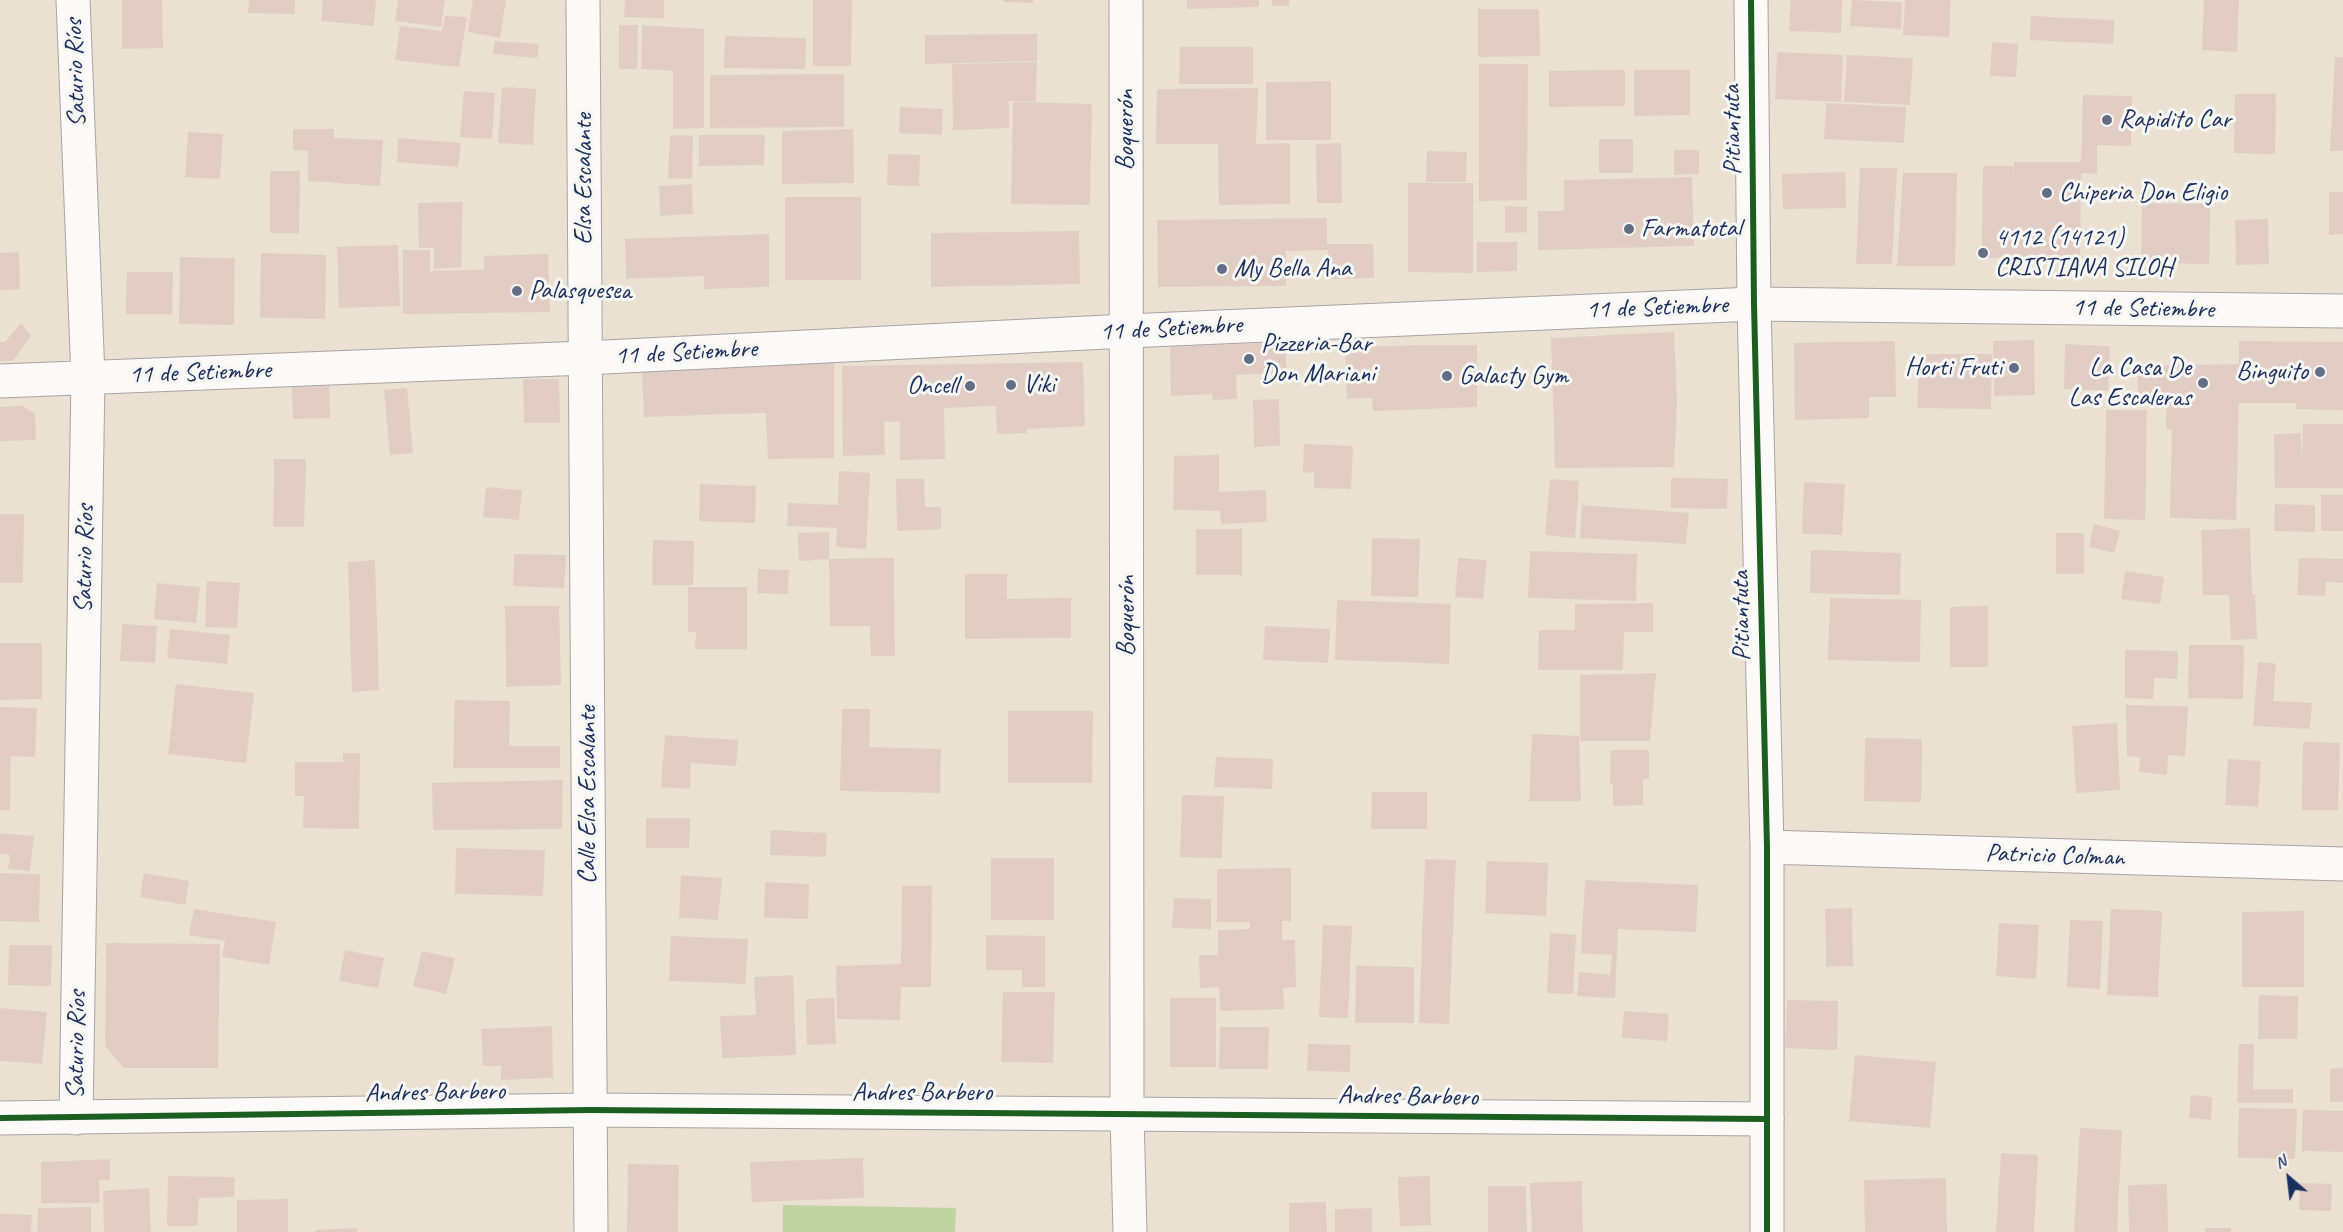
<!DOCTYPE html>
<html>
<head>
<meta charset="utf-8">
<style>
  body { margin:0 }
  #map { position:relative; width:2343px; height:1232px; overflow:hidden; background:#eae1d3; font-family:Caveat,sans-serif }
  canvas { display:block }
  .north { position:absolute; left:2259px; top:1148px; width:60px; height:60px; -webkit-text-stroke:4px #f6f6f2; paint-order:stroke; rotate:332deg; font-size:16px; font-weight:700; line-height:24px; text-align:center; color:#1b2f5e }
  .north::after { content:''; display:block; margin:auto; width:21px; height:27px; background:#1b2f5e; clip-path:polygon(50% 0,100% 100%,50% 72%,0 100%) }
</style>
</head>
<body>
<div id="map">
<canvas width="2343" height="1232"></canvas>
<div class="north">N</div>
</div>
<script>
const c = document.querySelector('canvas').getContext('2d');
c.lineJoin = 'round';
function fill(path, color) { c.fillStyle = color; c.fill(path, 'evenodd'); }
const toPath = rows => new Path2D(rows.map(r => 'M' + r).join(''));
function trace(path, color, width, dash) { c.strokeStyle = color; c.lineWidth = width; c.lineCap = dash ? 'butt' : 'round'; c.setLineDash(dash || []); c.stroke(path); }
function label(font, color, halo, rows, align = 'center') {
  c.font = font + ' Caveat,sans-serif'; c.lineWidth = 6; c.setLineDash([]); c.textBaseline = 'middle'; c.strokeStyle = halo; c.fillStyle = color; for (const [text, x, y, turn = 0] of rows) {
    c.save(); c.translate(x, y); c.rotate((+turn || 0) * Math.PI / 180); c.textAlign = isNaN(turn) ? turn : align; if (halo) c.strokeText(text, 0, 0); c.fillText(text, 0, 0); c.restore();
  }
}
fill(toPath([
  [783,1205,956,1208,955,1232,783,1232]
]), '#c0d4a1');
fill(toPath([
  [122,0,162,0,163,48,122,49],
  [249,0,295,0,295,14,248,13],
  [323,0,376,0,374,26,321,21],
  [398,0,445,0,441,27,395,21],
  [473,0,506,0,500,38,468,32],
  [625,0,664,0,664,18,624,17],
  [813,0,852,0,851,66,813,66],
  [1003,0,1033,0,1033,3,1003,2],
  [1187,0,1259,0,1259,7,1187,9],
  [1272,0,1289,0,1289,6,1272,6],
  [1791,0,1842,0,1841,33,1789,31],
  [1852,0,1902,2,1901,29,1850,26],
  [1905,0,1951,0,1949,37,1903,35],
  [2204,0,2239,0,2237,52,2202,50],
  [1478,9,1539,9,1540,56,1478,57],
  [445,16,467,17,459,67,395,60,400,26,442,31],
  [2031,16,2114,20,2113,44,2030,40],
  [619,25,638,25,637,69,619,69],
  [642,25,704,29,704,128,673,129,673,71,641,69],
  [1037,34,1037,61,925,64,925,35],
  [725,36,806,38,805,69,724,68],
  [495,41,539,44,537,58,493,54],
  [1992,42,2018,44,2016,77,1990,76],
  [1180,47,1253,47,1253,84,1179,84],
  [1777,52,1843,55,1841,102,1775,99],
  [1847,55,1913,58,1910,105,1844,102],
  [2335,57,2343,57,2343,151,2330,151],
  [1037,62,1036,102,1009,101,1009,128,953,130,952,64],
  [1479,64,1528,64,1527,200,1479,201],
  [1625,70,1625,106,1549,107,1549,71],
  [1634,70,1690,70,1690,115,1634,116],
  [844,74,844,127,710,128,710,75],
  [1331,81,1331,140,1266,140,1266,82],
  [502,87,536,89,533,145,498,143],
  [1258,88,1256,144,1290,143,1290,204,1219,205,1218,144,1156,144,1157,89],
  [464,91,495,93,492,139,460,137],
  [2235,94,2276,94,2275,154,2234,153],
  [2083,95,2132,96,2131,146,2097,145,2097,174,2081,173,2080,259,1982,258,1983,166,2013,166,2014,176,2014,162,2081,162],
  [1013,102,1092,104,1090,205,1011,204],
  [1826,103,1906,107,1904,143,1824,139],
  [900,107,943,109,942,135,899,133],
  [293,129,334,129,334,138,383,140,380,186,308,181,308,151,293,150],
  [853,129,854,183,782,184,782,131],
  [188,132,223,134,220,179,185,177],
  [670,135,693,136,692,179,668,178],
  [699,135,765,135,764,165,699,166],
  [398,138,461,143,458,167,397,162],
  [1599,139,1633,139,1633,173,1599,173],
  [1341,143,1342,203,1317,203,1316,144],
  [1674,150,1699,150,1699,174,1674,175],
  [1427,151,1467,152,1466,182,1426,182],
  [888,154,920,155,919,186,887,185],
  [1860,168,1897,168,1892,264,1856,264],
  [270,171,300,171,299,233,270,233],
  [1845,172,1846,208,1783,209,1782,174],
  [1903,173,1957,173,1955,266,1897,266],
  [1692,177,1694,246,1538,250,1538,211,1564,211,1564,180],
  [1408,183,1473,183,1473,273,1408,272],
  [692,184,693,214,660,216,659,186],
  [2329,192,2343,192,2343,234,2329,235],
  [785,197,861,197,861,280,785,280],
  [463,202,461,267,434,269,434,248,419,248,418,203],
  [2142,203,2210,204,2209,264,2141,263],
  [1505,206,1527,207,1527,232,1505,233],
  [1327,218,1327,244,1373,244,1374,278,1327,279,1328,250,1286,251,1286,286,1158,287,1157,220],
  [2268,219,2269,264,2236,265,2235,220],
  [1079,231,1080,284,931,287,931,233],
  [769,234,769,287,704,289,704,276,626,279,625,239],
  [1477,242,1517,242,1517,271,1477,272],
  [398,245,400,306,339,308,337,247],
  [403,250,430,250,430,271,484,270,484,256,548,254,550,312,403,314],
  [19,252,20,289,0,290,0,253],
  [261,253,326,255,325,319,260,318],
  [180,257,235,258,234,325,179,324],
  [127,272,173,272,172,314,126,314],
  [21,323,31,336,13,361,0,361,0,342,5,342],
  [1674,332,1677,401,1674,467,1555,468,1551,338],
  [2034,340,2035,395,1994,396,1993,341],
  [1895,341,1896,397,1869,397,1869,418,1795,420,1794,343],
  [2239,341,2343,342,2343,410,2296,409,2296,403,2239,403,2236,520,2170,518,2172,429,2166,429,2167,402,2138,403,2137,366,2239,364],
  [1285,342,1287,373,1236,375,1237,399,1213,400,1212,394,1171,396,1170,347],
  [2065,344,2110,346,2108,391,2064,389],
  [1417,345,1477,345,1477,407,1373,411,1372,398,1347,399,1345,347],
  [1920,354,1992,354,1991,409,1917,408],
  [834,360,834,458,768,459,766,413,644,417,642,369],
  [1083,362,1085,426,1027,429,1027,433,997,434,996,406,944,408,945,459,900,460,900,422,884,422,885,455,843,456,842,366],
  [523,379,559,379,560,423,524,423],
  [329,386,330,418,293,419,292,387],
  [407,388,413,453,390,455,384,390],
  [1279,399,1280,446,1254,447,1253,400],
  [23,406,35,414,36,440,0,441,0,407],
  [2106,410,2147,410,2145,520,2104,519],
  [2303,424,2343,424,2343,488,2275,488,2274,434,2301,433,2302,466],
  [1304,444,1353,446,1351,489,1314,488,1314,473,1303,472],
  [1219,455,1219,492,1266,490,1267,522,1221,524,1220,511,1173,510,1174,456],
  [274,459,306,459,304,527,273,527],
  [839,471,870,473,866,549,836,547,837,528,787,526,788,503,838,505],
  [1671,478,1728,479,1727,509,1671,508],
  [896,479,924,479,925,507,941,507,941,529,897,531],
  [1550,479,1579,481,1575,538,1545,535],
  [1804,482,1845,484,1842,535,1802,534],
  [700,484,756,486,755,523,699,521],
  [486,487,522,490,519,520,483,517],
  [2321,495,2343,495,2343,531,2321,531],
  [2275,504,2315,505,2315,532,2274,531],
  [1582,505,1689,513,1686,544,1580,538],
  [0,514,24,514,23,583,0,583],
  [2094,524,2120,531,2114,553,2089,547],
  [2250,528,2252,594,2255,594,2257,639,2231,640,2229,595,2203,595,2201,530],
  [1196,529,1242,529,1242,575,1196,575],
  [829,532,829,559,799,561,798,533],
  [2056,533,2084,533,2084,574,2056,574],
  [1372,538,1420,539,1418,597,1371,596],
  [653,540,694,541,693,585,652,585],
  [1811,550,1901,553,1900,595,1810,593],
  [1530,551,1637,554,1636,601,1528,598],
  [514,554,566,555,564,588,513,586],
  [894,558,895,656,871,656,870,626,830,626,829,559],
  [1458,558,1487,560,1483,599,1455,597],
  [2299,558,2343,559,2343,583,2326,582,2325,596,2297,595],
  [375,560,379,690,352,692,348,562],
  [758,569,789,570,788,594,757,593],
  [2125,571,2164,577,2160,604,2121,599],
  [965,574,1007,574,1007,599,1071,598,1071,638,965,639],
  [207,581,240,583,237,628,205,627],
  [157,583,200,587,196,623,154,619],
  [688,587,747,587,747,649,695,649,696,632,688,632],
  [1830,598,1921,600,1920,662,1828,660],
  [1337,600,1451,604,1449,664,1335,660],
  [1653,603,1653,632,1624,632,1623,670,1538,670,1539,630,1575,630,1575,604],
  [505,606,559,606,561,685,506,687],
  [1988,606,1988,667,1950,667,1950,607],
  [122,624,157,626,155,663,120,661],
  [1265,626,1330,629,1328,663,1263,660],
  [170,629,230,635,227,664,167,658],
  [0,643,42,643,42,699,0,700],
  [2189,645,2244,645,2243,699,2188,698],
  [2125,650,2178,651,2177,679,2154,678,2153,699,2125,698],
  [2258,662,2276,664,2273,701,2312,703,2310,729,2253,726],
  [1656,673,1650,741,1580,741,1580,675],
  [176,684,254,693,246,763,168,754],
  [455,700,510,701,509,746,560,746,560,768,453,768],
  [2126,705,2188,706,2185,756,2168,755,2167,775,2139,772,2140,757,2127,756],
  [0,707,37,708,35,757,11,756,10,810,0,810],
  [842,709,870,709,869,747,941,749,940,793,840,791],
  [1008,711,1093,711,1092,783,1008,783],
  [2117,723,2120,790,2076,793,2072,726],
  [1532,734,1579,736,1581,801,1529,801],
  [665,735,738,740,736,766,691,763,690,789,661,787],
  [1865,738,1922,739,1921,802,1864,801],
  [2303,742,2340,743,2338,810,2302,810],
  [1611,750,1649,750,1649,779,1643,779,1643,805,1613,806,1613,784,1610,784],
  [343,753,360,753,359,829,303,828,304,796,295,796,295,762,343,762],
  [1216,757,1273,759,1272,789,1214,787],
  [2228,759,2261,761,2258,807,2225,805],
  [563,780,562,829,433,830,432,783],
  [1372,792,1427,792,1427,829,1371,829],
  [1182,795,1224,796,1222,858,1180,857],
  [646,818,690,818,689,848,646,848],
  [771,830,827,833,826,857,770,855],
  [0,833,34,836,30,871,8,869,10,855,0,854],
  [456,848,545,850,543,896,455,894],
  [991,858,1054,858,1054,920,991,920],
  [1425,859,1456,860,1449,1024,1419,1023],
  [1487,861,1548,863,1546,916,1485,913],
  [1291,868,1291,921,1282,921,1282,940,1295,940,1296,987,1283,988,1284,1009,1220,1011,1219,987,1200,988,1199,955,1218,955,1218,930,1250,929,1250,922,1217,922,1217,869],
  [0,873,40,874,39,922,0,921],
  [144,873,189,881,185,905,140,897],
  [681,875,722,878,718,920,679,918],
  [1585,880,1698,885,1696,932,1618,929,1615,998,1577,996,1579,972,1610,975,1612,955,1581,953],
  [765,882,809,884,808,919,764,918],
  [902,886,932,886,931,987,901,987,900,1020,837,1019,836,966,901,964],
  [1174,898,1211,899,1211,929,1172,928],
  [1852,908,1853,966,1826,967,1825,909],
  [194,909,276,922,269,965,222,957,225,941,189,935],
  [2111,909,2162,911,2158,997,2107,995],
  [2304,911,2304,987,2242,987,2242,912],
  [2070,920,2103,921,2100,989,2067,987],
  [1999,923,2039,925,2036,979,1996,976],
  [1323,925,1352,926,1348,1018,1319,1017],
  [1550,933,1576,935,1573,994,1547,993],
  [986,935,1045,936,1045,987,1022,987,1022,970,986,970],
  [671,936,748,939,745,984,669,981],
  [106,943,220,944,218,1068,124,1068,105,1046],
  [9,945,52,945,51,986,8,985],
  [345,950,384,958,378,988,339,981],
  [422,951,455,958,446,994,413,986],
  [1356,966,1414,967,1414,1023,1355,1023],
  [793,975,796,1055,722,1058,720,1016,756,1015,754,977],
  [1003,992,1055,992,1053,1063,1001,1062],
  [2259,995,2298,996,2297,1039,2258,1039],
  [834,998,836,1044,807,1045,806,999],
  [1170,998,1216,998,1216,1067,1170,1067],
  [1787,1000,1838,1001,1837,1050,1785,1048],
  [0,1008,47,1012,42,1064,0,1061],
  [1624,1011,1669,1014,1667,1041,1622,1038],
  [552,1026,553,1078,501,1080,501,1066,483,1066,481,1029],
  [1220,1027,1269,1027,1268,1069,1219,1069],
  [1308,1044,1351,1045,1350,1072,1307,1071],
  [2239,1044,2254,1044,2253,1089,2293,1089,2293,1103,2237,1103],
  [1855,1055,1936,1062,1930,1128,1849,1121],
  [2343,1068,2343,1102,2330,1102,2330,1069],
  [2191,1095,2212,1097,2211,1120,2189,1118],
  [2239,1108,2297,1109,2295,1159,2238,1158],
  [2303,1110,2343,1111,2343,1152,2302,1151],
  [2080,1128,2122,1130,2117,1232,2074,1232],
  [2001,1153,2038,1155,2034,1232,1996,1232],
  [863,1158,864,1198,752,1202,750,1162],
  [110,1159,110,1180,99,1180,100,1203,41,1203,41,1162],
  [628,1164,679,1165,678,1232,627,1232],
  [168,1176,235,1177,234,1197,199,1198,197,1226,167,1226],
  [1430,1176,1431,1225,1400,1226,1398,1177],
  [1946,1178,1947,1232,1865,1232,1864,1180],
  [1582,1181,1583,1232,1532,1232,1530,1183],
  [2300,1183,2332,1184,2331,1211,2299,1210],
  [2167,1184,2168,1232,2129,1232,2128,1185],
  [1488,1186,1526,1186,1527,1232,1488,1232],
  [149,1188,151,1232,104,1232,103,1191],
  [288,1199,288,1232,237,1232,237,1200],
  [1326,1202,1327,1232,1289,1232,1289,1203],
  [91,1207,91,1232,37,1232,38,1208],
  [1372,1208,1372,1232,1335,1232,1335,1209],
  [0,1214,32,1215,31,1232,0,1232],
  [357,1228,357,1232,315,1232,315,1230],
  [2205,1228,2231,1228,2231,1232,2205,1232]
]), '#e2cdc5');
const street = toPath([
  [583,0,591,1232],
  [1126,0,1127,1114,1130,1232],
  [0,1118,590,1110,1767,1119]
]);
const secondary = toPath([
  [73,0,88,377,76,1118],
  [1751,0,1754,304,1767,847,1767,1232],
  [0,381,585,358,1127,331,1754,304,2343,311],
  [1767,847,2343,864]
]);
trace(street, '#a7a4a3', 35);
trace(secondary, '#a7a4a3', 35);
trace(street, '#fcfaf8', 33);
trace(secondary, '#fcfaf8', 33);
trace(toPath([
  [1751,0,1754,304,1767,847,1767,1232],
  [0,1118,590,1110,1767,1119]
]), '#1b5e20', 6);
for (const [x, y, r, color] of [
  [2107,120,6,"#636d87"],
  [2047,193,6,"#636d87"],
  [1629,229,6,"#636d87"],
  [1983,253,6,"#636d87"],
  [1222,269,6,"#636d87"],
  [517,291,6,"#636d87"],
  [1249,359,6,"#636d87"],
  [2014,368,6,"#636d87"],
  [2320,372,6,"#636d87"],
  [1447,376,6,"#636d87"],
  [2203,383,6,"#636d87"],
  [1011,385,6,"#636d87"],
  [970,386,6,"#636d87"]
]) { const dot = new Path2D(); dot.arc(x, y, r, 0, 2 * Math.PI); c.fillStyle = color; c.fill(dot); trace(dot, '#f6f6f2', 2); }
label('26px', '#1b2f5e', '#f6f6f2', [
  ["Saturio Ríos",76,73,-92],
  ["Boquerón",1126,130,-90],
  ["Pitiantuta",1733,130,-91],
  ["Elsa Escalante",584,179,-90],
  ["11 de Setiembre",1657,308,-2],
  ["11 de Setiembre",2143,309,1],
  ["11 de Setiembre",1171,329,-3],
  ["11 de Setiembre",686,353,-3],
  ["11 de Setiembre",200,373,-2],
  ["Saturio Ríos",85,559,-89],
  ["Boquerón",1127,616,-90],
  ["Pitiantuta",1742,616,-91],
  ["Calle Elsa Escalante",588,795,-90],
  ["Patricio Colman",2055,856,2],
  ["Saturio Ríos",77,1045,-89],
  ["Andres Barbero",435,1093,-1],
  ["Andres Barbero",922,1093],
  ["Andres Barbero",1408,1097,1]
]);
label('26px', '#1b2f5e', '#f6f6f2', [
  ["Rapidito Car",2119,120],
  ["Chiperia Don Eligio",2059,193],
  ["Farmatotal",1641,229],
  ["4112 (14121)",1995,238],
  ["CRISTIANA SILOH",1995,268],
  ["My Bella Ana",1234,269],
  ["Palasquesea",529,291],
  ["Pizzeria-Bar",1261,344],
  ["Don Mariani",1261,374],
  ["Horti Fruti",2002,368,"right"],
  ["La Casa De",2191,368,"right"],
  ["Las Escaleras",2191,398,"right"],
  ["Binguito",2308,372,"right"],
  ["Galacty Gym",1459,376],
  ["Viki",1023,385],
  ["Oncell",958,386,"right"]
], 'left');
</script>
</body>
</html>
